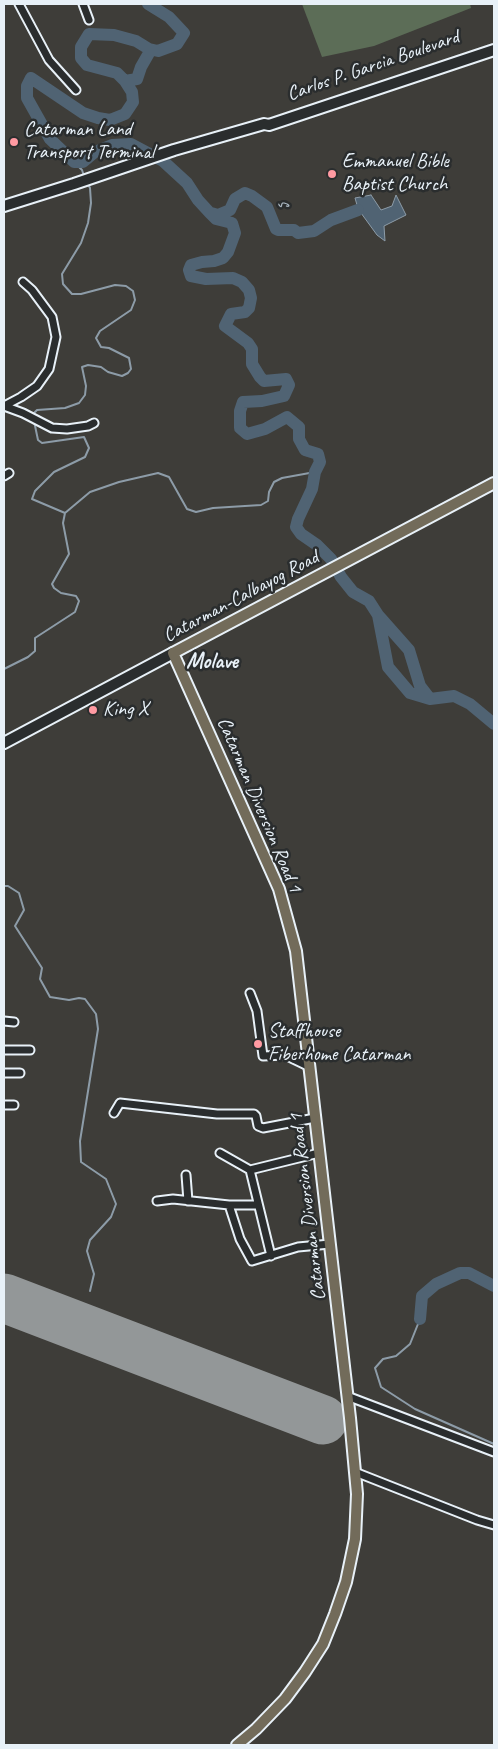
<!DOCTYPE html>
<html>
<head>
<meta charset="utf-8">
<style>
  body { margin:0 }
  #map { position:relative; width:498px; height:1749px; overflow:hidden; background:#3e3d39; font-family:Caveat,sans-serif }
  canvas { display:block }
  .frame { position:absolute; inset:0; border:5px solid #e8f1f8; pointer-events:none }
</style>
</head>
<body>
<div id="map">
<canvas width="498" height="1749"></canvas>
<div class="frame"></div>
</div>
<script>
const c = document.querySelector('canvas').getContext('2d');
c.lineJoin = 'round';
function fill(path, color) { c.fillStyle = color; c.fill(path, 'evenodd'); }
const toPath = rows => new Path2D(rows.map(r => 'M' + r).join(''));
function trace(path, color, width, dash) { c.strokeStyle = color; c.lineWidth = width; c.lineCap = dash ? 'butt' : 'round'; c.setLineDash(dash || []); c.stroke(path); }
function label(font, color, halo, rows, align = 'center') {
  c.font = font + ' Caveat,sans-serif'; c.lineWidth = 5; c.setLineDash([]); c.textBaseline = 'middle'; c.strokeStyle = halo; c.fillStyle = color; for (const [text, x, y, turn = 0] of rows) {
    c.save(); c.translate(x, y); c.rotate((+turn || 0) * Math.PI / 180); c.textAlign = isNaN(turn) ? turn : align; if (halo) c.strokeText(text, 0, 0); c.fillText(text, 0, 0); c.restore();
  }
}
fill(toPath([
  [302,4,470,4,471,8,374,46,322,57]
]), '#5c6d57');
const water = toPath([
  [371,195,381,210,392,206,396,195,406,215,384,226,385,241,377,235,361,213,355,212,357,205,355,198,371,195]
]);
fill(water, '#506373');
trace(water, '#8d9ca8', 1);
trace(toPath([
  [74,162,82,170,84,176],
  [34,417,34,413,37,410,65,408,79,403,85,395,86,386,82,367,88,365,101,367,108,372,122,376,128,373,131,369,129,358,109,348,101,347,96,338,100,331,131,310,135,300,133,291,126,286,115,285,81,294,72,294,63,284,62,274,81,243,88,223,91,203,90,188,87,182],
  [34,421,38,440,42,443,84,437,89,448,85,457,54,472,35,491,32,499,65,513],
  [4,669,28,657,35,651,35,638,75,612,79,601,76,596,61,593,54,588,52,584,69,554,63,523,65,513,90,492,119,482,158,473,169,477,187,509,196,512,213,508,261,505,268,501,269,492,274,482,282,478,315,472],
  [4,886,8,886,19,893,24,910,15,926,42,968,40,979,50,997,69,1000,79,998,85,999,96,1014,98,1029,80,1141,81,1162,106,1179,116,1204,111,1217,90,1240,87,1251,94,1274,90,1291],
  [420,1319,410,1344,396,1356,383,1359,375,1368,381,1387,415,1409,494,1444]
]), '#8d9ca8', 2);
trace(toPath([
  [148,4,169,17,184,33,177,44,158,51,149,49,136,41,114,35,89,34,81,47,81,58,87,65,117,73,125,81,132,92,133,102,125,114,110,120,98,118,83,113,31,78,27,86,27,98,50,139,74,162,83,162,95,152,112,145,131,144,163,161,187,183,198,200,209,212,216,219,232,223,235,233,228,252,223,258,214,261,202,262,191,265,189,270,191,276,206,279,233,278,242,282,249,290,251,298,249,308,245,312,231,314,225,326,248,343,252,349,252,364,260,377,264,381,286,379,289,385,284,396,262,401,243,402,240,411,240,428,247,434,265,429,287,417,299,427,299,439,305,450,318,454,320,462,315,472,312,489,298,519,296,527,301,534,317,545,331,559,341,577,353,592,369,601,378,615,409,650,420,686,430,699],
  [125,81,137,79,141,67,149,53,149,49],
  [211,213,218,215,230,210,235,199,245,193,252,196,267,207,276,229,278,230,294,230,298,233,314,231,331,220,358,210],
  [378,615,388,667,410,693,430,699,454,696,470,704,494,724],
  [420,1319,422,1296,436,1284,460,1273,469,1273,494,1286]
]), '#506373', 12);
trace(toPath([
  [4,1298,323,1420]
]), '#939798', 49);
const street = toPath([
  [19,4,49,60,76,90],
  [83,4,89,20],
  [4,406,21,397,37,386,49,369,56,337,52,317,32,290,23,282],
  [4,406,23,413,52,428,67,429,88,426,94,423],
  [4,476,9,473],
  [250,993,257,1011,263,1056,285,1055,310,1067],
  [4,1021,14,1022],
  [4,1050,30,1050],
  [4,1073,20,1073],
  [4,1105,14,1105],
  [114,1113,120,1103,217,1114,254,1114,256,1116,258,1126,263,1128,315,1118],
  [220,1153,250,1170,271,1256],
  [250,1170,319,1153],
  [186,1175,188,1201],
  [157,1201,173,1199,229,1205,240,1239,252,1261,298,1247,330,1244],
  [229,1205,257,1205],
  [347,1396,494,1452],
  [355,1472,477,1520,494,1525]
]);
const secondary = toPath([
  [4,206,74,184,174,150,264,124,269,125,494,50],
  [4,743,173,653]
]);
const primary = toPath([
  [237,1745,256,1729,285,1699,305,1672,323,1644,335,1614,346,1582,355,1539,357,1494,350,1418,296,951,279,889,173,653,494,483]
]);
trace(street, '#e8f1f8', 11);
trace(secondary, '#e8f1f8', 14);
trace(primary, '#e8f1f8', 14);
trace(street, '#2a2d2e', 7);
trace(secondary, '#2a2d2e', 10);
trace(primary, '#726b5a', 10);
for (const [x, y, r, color] of [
  [14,142,5,"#ff9aa2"],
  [332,174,5,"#ff9aa2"],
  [93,710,5,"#ff9aa2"],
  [258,1044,5,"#ff9aa2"]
]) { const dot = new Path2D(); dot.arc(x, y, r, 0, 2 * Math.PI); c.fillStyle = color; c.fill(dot); trace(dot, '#2a2d2e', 2); }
label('20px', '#e8f1f8', '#2a2d2e', [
  ["Carlos P. Garcia Boulevard",373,66,-19],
  ["Catarman-Calbayog Road",241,597,-28],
  ["Catarman Diversion Road 1",259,805,67],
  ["Catarman Diversion Road 1",308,1207,-97]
]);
label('20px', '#e8f1f8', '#2a2d2e', [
  ["Catarman Land",24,130],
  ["Transport Terminal",24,153],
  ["Emmanuel Bible",342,162],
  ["Baptist Church",342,185],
  ["King X",103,710],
  ["Staffhouse",268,1032],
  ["Fiberhome Catarman",268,1055]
], 'left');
label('italic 21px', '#abb8c3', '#2a2d2e', [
  ["s",283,202,56]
]);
label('bold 22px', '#e8f1f8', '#2a2d2e', [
  ["Molave",212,662]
]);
</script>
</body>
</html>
